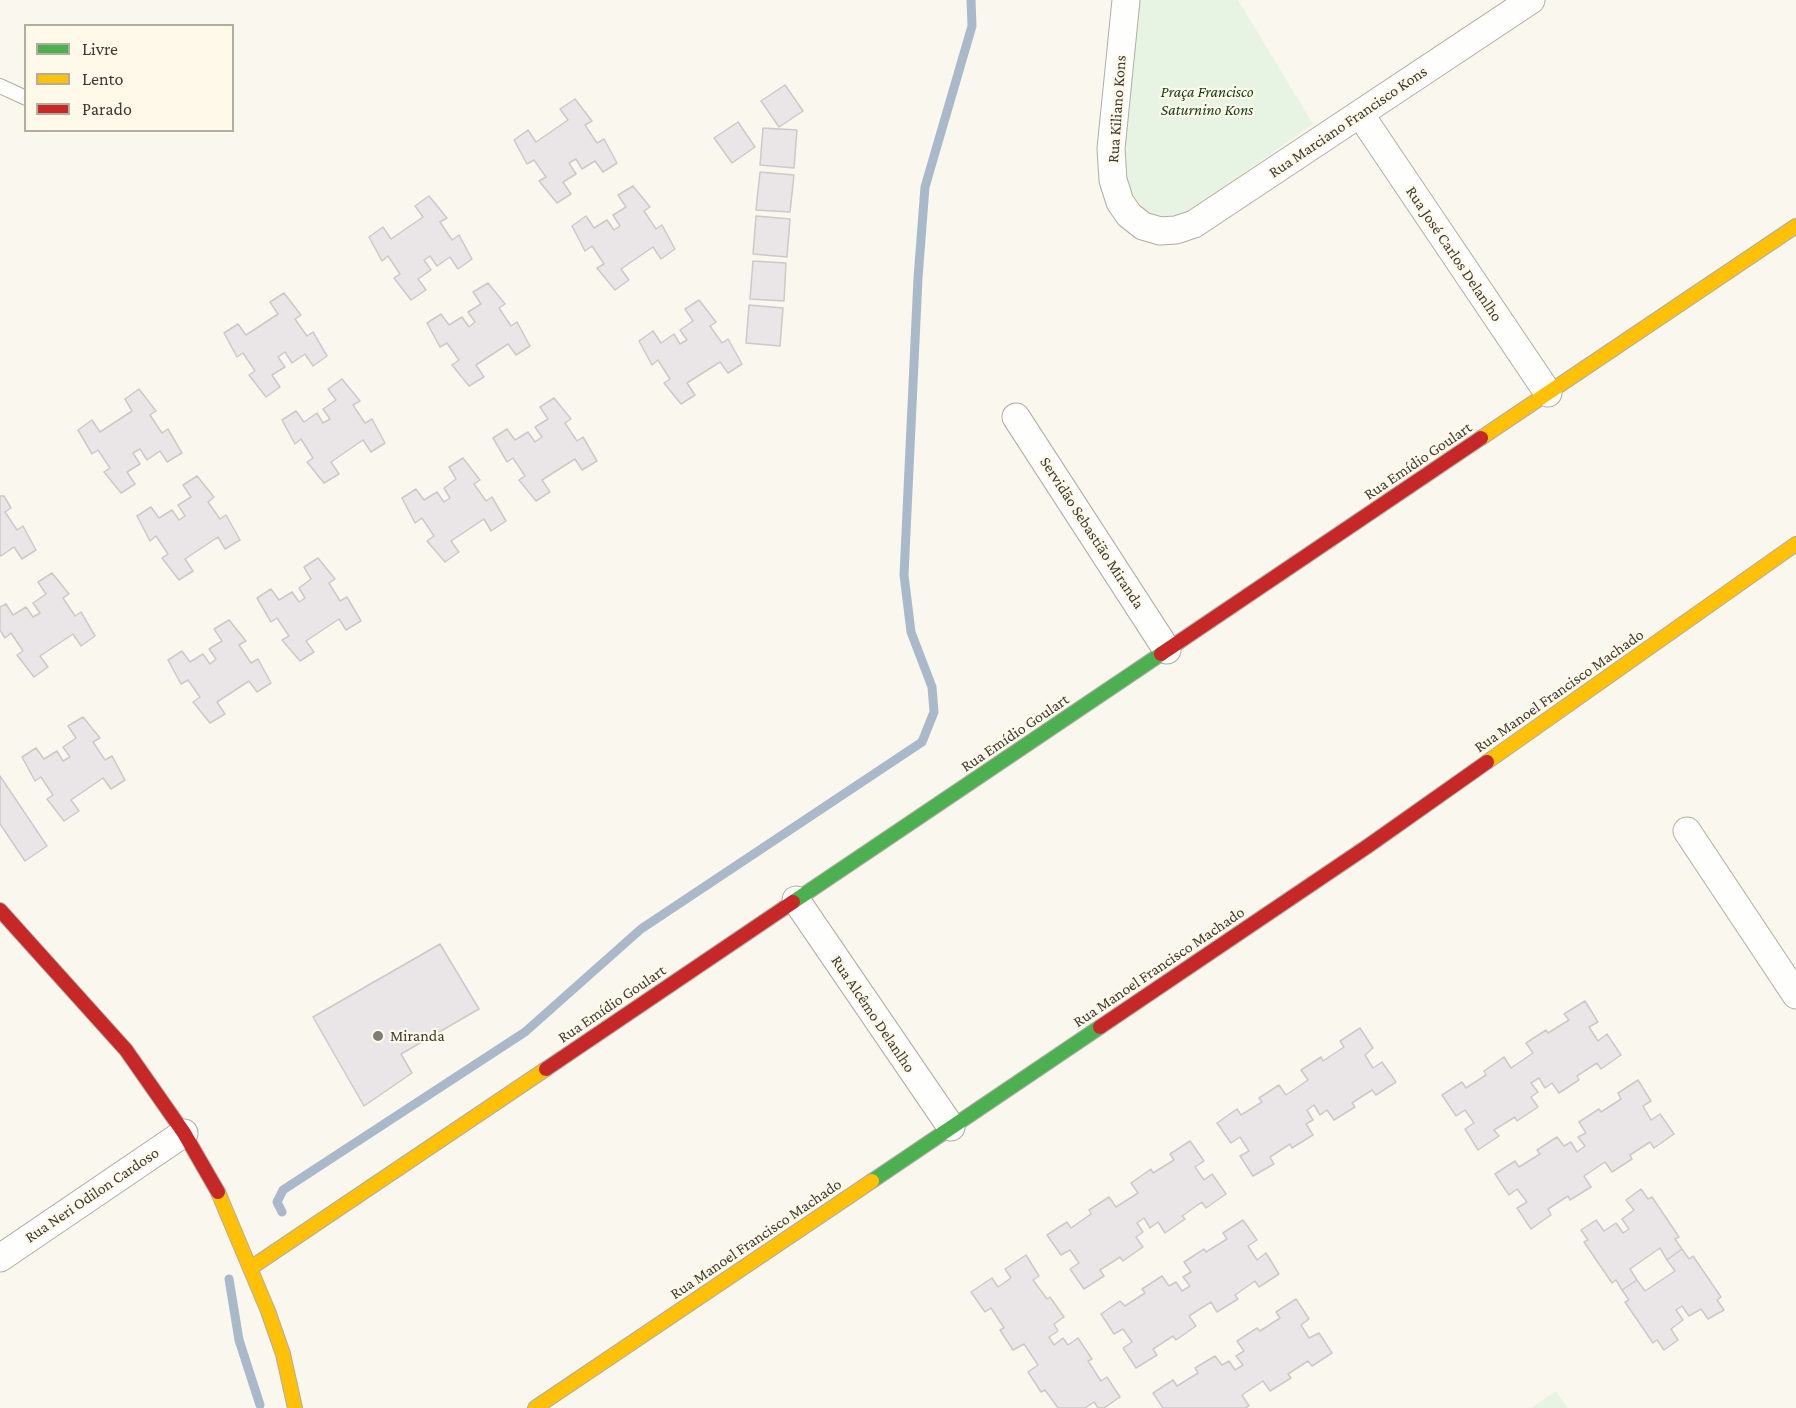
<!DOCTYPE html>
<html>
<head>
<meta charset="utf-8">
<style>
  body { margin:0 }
  #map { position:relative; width:1796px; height:1408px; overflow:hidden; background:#faf7ee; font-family:"Crimson Pro",serif }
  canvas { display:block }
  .legend { position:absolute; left:24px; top:24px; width:210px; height:108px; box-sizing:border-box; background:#fff9e9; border:2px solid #b1ada0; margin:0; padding:8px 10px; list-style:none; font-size:18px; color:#3d3a32 }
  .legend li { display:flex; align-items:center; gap:12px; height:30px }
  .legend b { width:30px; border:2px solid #b1ada0 }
</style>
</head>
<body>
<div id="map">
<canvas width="1796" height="1408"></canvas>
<ul class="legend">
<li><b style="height:8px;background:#4caf50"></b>Livre</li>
<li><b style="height:8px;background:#ffc107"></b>Lento</li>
<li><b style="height:8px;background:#c62828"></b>Parado</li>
</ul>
</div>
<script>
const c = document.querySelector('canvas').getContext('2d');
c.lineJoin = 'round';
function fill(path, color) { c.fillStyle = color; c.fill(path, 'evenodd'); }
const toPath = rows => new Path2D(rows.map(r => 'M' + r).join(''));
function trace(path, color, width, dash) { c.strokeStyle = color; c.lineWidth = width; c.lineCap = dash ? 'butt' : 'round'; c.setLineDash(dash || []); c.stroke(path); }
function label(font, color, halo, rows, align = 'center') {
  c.font = font + ' "Crimson Pro",serif'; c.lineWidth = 4.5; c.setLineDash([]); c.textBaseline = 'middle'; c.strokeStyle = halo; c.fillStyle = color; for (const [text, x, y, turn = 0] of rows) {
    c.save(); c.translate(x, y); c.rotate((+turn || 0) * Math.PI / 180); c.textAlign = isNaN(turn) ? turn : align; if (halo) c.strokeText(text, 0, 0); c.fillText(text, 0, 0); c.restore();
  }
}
fill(toPath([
  [1138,0,1238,0,1313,124,1191,210,1170,218,1152,216,1134,202,1125,175,1123,147],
  [1556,1391,1568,1408,1531,1408]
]), '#e7f4e4');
trace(toPath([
  [282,1212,277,1202,283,1190,525,1032,641,929,922,742,934,712,932,687,911,632,904,575,918,278,925,187,972,26,971,0],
  [229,1279,239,1340,260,1405]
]), '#aab9c9', 9);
const building = toPath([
  [785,85,803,111,779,127,761,101,785,85],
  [575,99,592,121,585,125,597,143,604,139,617,163,603,172,595,161,582,169,576,159,569,163,576,174,563,182,571,194,557,203,539,181,546,177,534,160,527,164,514,140,528,130,536,142,568,120,560,109,575,99],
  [738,122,755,147,732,163,714,138,738,122],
  [763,128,797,130,794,168,760,165,763,128],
  [760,172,794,175,790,212,756,210,760,172],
  [633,186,650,207,644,211,656,229,662,225,675,249,661,259,653,247,621,269,629,280,615,290,597,268,604,264,592,246,585,251,572,226,586,216,594,228,607,220,614,230,620,226,613,215,626,207,618,195,633,186],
  [429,196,447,218,440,222,452,240,459,235,472,259,458,269,450,257,437,266,430,256,424,260,431,270,418,279,426,290,411,300,394,278,400,274,388,256,382,261,369,237,383,227,391,239,423,217,415,206,429,196],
  [756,216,790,219,787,257,753,254,756,216],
  [753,261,786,263,784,301,750,299,753,261],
  [488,283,505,304,499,308,511,326,517,322,530,346,516,355,508,344,476,365,484,377,469,386,452,365,459,360,447,343,440,347,427,323,441,314,449,325,462,317,469,327,475,322,468,312,481,304,473,292,488,283],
  [284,293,301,315,295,319,307,336,313,332,327,356,313,366,305,354,292,363,285,352,278,357,285,367,272,375,280,387,266,397,249,375,255,371,243,353,237,357,224,333,238,324,246,335,278,314,270,302,284,293],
  [699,300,716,322,710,326,722,343,728,339,742,364,728,373,720,362,687,383,695,395,681,404,664,383,670,379,658,360,652,365,639,341,653,331,661,343,674,334,680,344,687,340,680,330,693,321,685,309,699,300],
  [749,305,783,308,780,346,746,343,749,305],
  [342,379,360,401,353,405,365,423,372,419,385,443,371,452,363,440,331,462,339,474,324,483,307,462,313,458,301,439,295,444,282,420,296,411,304,422,317,413,323,423,330,419,323,409,336,400,328,389,342,379],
  [139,389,156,411,150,415,162,433,168,429,182,453,167,462,160,451,147,460,140,449,133,453,140,464,127,472,135,484,121,493,104,472,110,468,98,450,92,454,78,430,92,420,100,432,132,411,125,399,139,389],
  [554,398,571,419,565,423,577,441,583,437,597,461,582,470,575,459,542,480,550,492,536,501,519,480,525,476,513,458,507,462,493,438,507,429,515,440,528,432,535,442,542,437,535,427,548,419,540,407,554,398],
  [463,458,480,480,474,484,486,501,492,497,506,521,491,531,484,519,451,541,459,552,445,562,427,541,434,536,422,518,415,523,402,498,416,489,424,500,437,492,444,502,450,498,444,488,456,479,449,467,463,458],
  [197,476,214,497,208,502,220,519,226,515,240,540,225,549,218,537,185,559,193,571,179,580,162,558,168,554,156,536,150,541,137,516,151,507,159,518,172,510,179,520,185,516,178,505,191,497,183,485,197,476],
  [0,496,4,496,11,508,5,512,17,530,23,526,36,550,22,559,14,547,1,556,0,554,0,496],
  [318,558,335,579,329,583,340,601,347,597,361,621,346,630,339,619,306,641,314,652,300,661,282,640,289,636,277,618,271,622,257,598,271,589,279,600,292,592,299,602,305,598,299,588,311,579,304,567,318,558],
  [52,573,69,594,63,598,75,616,81,612,95,636,81,646,73,634,40,656,48,667,34,677,17,655,23,651,11,633,5,638,0,630,0,607,6,604,13,615,26,607,33,617,40,613,33,603,46,594,38,582,52,573],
  [229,620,246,641,239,645,251,663,258,659,271,683,257,692,249,681,217,702,225,714,210,723,193,702,200,697,188,680,181,684,168,660,182,651,190,662,203,654,210,664,216,659,209,649,222,641,214,629,229,620],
  [83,717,100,738,93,742,105,760,112,756,125,780,111,789,103,778,71,800,79,811,64,821,47,799,53,795,41,777,35,781,22,757,36,748,44,759,57,751,63,761,70,757,63,747,76,738,68,726,83,717],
  [0,776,47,846,25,861,0,824,0,776],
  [440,944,479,1009,401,1054,412,1073,364,1106,313,1017,440,944],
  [1585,1001,1598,1022,1589,1027,1598,1041,1607,1034,1621,1055,1601,1069,1597,1063,1577,1076,1579,1080,1559,1093,1552,1083,1545,1088,1539,1078,1531,1083,1538,1092,1531,1097,1538,1107,1517,1121,1515,1117,1494,1130,1499,1136,1478,1150,1465,1129,1474,1123,1465,1110,1456,1116,1442,1095,1462,1082,1466,1088,1486,1075,1484,1071,1504,1057,1511,1068,1533,1053,1526,1043,1546,1030,1548,1033,1569,1020,1564,1014,1585,1001],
  [1360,1028,1373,1048,1365,1055,1373,1068,1382,1062,1396,1082,1376,1095,1372,1090,1352,1103,1355,1107,1334,1120,1327,1110,1320,1115,1314,1105,1307,1110,1313,1120,1306,1124,1313,1135,1292,1148,1290,1144,1270,1157,1274,1164,1253,1176,1240,1156,1249,1151,1240,1137,1231,1143,1217,1123,1237,1109,1241,1115,1262,1102,1259,1098,1279,1085,1286,1095,1308,1080,1301,1070,1321,1057,1323,1061,1344,1047,1340,1041,1360,1028],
  [1638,1080,1651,1101,1643,1106,1651,1120,1660,1114,1674,1134,1654,1148,1650,1142,1630,1155,1632,1159,1612,1172,1605,1162,1584,1176,1591,1187,1570,1200,1568,1196,1548,1209,1551,1215,1531,1229,1517,1208,1527,1202,1517,1189,1509,1195,1495,1174,1515,1161,1519,1167,1540,1154,1537,1150,1557,1137,1564,1146,1571,1142,1577,1152,1585,1146,1578,1137,1586,1133,1579,1122,1599,1109,1601,1112,1621,1099,1618,1093,1638,1080],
  [1190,1141,1204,1161,1195,1167,1204,1180,1212,1174,1226,1194,1206,1208,1202,1202,1182,1216,1185,1219,1165,1233,1158,1222,1150,1228,1144,1218,1137,1223,1143,1232,1136,1237,1143,1247,1123,1261,1120,1257,1100,1270,1104,1276,1084,1289,1070,1269,1079,1263,1070,1250,1061,1255,1047,1235,1067,1222,1071,1228,1091,1214,1089,1210,1109,1197,1116,1207,1138,1193,1131,1183,1151,1169,1153,1173,1174,1160,1170,1154,1190,1141],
  [1641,1189,1648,1199,1652,1197,1679,1237,1675,1239,1682,1249,1667,1260,1660,1248,1630,1269,1637,1280,1622,1290,1616,1280,1612,1283,1584,1242,1588,1240,1581,1230,1596,1220,1604,1231,1616,1223,1623,1233,1629,1229,1622,1219,1634,1210,1626,1200,1641,1189],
  [1243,1220,1257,1240,1248,1246,1257,1260,1266,1253,1279,1274,1259,1287,1255,1281,1235,1295,1238,1299,1217,1312,1211,1302,1189,1316,1196,1326,1176,1340,1173,1336,1153,1349,1157,1355,1136,1368,1123,1348,1132,1342,1123,1329,1114,1334,1101,1314,1120,1301,1125,1306,1145,1293,1142,1289,1162,1276,1169,1286,1176,1282,1182,1291,1190,1286,1183,1277,1191,1272,1184,1262,1204,1249,1206,1252,1227,1239,1223,1233,1243,1220],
  [1682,1249,1689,1259,1693,1256,1721,1297,1717,1300,1724,1310,1708,1319,1701,1309,1689,1316,1682,1306,1676,1310,1683,1320,1671,1329,1678,1340,1664,1350,1657,1340,1653,1343,1625,1302,1629,1300,1622,1290,1637,1280,1645,1291,1675,1271,1667,1260,1682,1249],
  [1026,1255,1039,1276,1033,1280,1047,1299,1050,1297,1064,1317,1054,1324,1058,1331,1049,1337,1054,1345,1063,1338,1068,1345,1078,1338,1092,1359,1088,1361,1101,1381,1107,1377,1120,1397,1104,1408,1098,1408,1094,1402,1085,1408,1058,1408,1045,1390,1041,1392,1028,1372,1038,1365,1024,1344,1013,1350,1000,1330,1004,1328,991,1308,985,1312,971,1292,992,1278,998,1287,1011,1278,1005,1269,1026,1255],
  [1296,1299,1309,1319,1301,1325,1309,1338,1319,1333,1332,1353,1312,1366,1308,1361,1288,1374,1291,1378,1270,1391,1263,1381,1242,1395,1249,1406,1245,1408,1163,1408,1153,1393,1173,1380,1177,1386,1198,1373,1195,1368,1215,1356,1222,1365,1229,1361,1235,1370,1243,1365,1236,1356,1244,1351,1237,1341,1257,1328,1260,1331,1280,1318,1276,1312,1296,1299]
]);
fill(building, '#eae5e7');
trace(building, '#ccc9c8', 1.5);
const lane = toPath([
  [0,86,26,98]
]);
const street = toPath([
  [1126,0,1111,149,1113,180,1120,202,1129,215,1143,226,1160,231,1176,230,1194,224,1531,0],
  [1360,114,1548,393],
  [1016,417,1167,650],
  [1687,831,1796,995],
  [796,900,951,1127],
  [0,1258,184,1133]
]);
const fast = toPath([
  [793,902,1161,654],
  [872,1181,1100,1027]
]);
const slow = toPath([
  [1481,438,1796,226],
  [1487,762,1796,544],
  [218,1192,268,1311,283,1354,295,1408],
  [252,1267,546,1069],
  [535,1408,872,1181]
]);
const jam = toPath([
  [1161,654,1481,438],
  [0,910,126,1050,184,1133,218,1192],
  [1100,1027,1368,846,1487,762],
  [546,1069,793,902]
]);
trace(lane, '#b0ada5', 16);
trace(street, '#b0ada5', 29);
trace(fast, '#b0ada5', 16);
trace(slow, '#b0ada5', 16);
trace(jam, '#b0ada5', 16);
trace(lane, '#fefefc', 14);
trace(street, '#fefefc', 27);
trace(fast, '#4caf50', 14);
trace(slow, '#ffc107', 14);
trace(jam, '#c62828', 14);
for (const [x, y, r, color] of [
  [378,1036,6,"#7f7c74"]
]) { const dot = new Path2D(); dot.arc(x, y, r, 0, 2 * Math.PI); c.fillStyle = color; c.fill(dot); trace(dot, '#fff9e9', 2); }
label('italic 16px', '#103e1c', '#fff9e9', [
  ["Praça Francisco",1207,92],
  ["Saturnino Kons",1207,110]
]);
label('16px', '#3d3a32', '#fff9e9', [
  ["Rua Kiliano Kons",1117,109,-86],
  ["Rua Marciano Francisco Kons",1348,122,-34],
  ["Rua José Carlos Delanlho",1454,254,56],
  ["Rua Emídio Goulart",1418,461,-34],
  ["Servidão Sebastião Miranda",1092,533,57],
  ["Rua Manoel Francisco Machado",1559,691,-35],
  ["Rua Emídio Goulart",1015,733,-34],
  ["Rua Manoel Francisco Machado",1159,967,-34],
  ["Rua Emídio Goulart",612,1004,-34],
  ["Rua Alcêmo Delanlho",873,1014,56],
  ["Rua Neri Odilon Cardoso",92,1195,-34],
  ["Rua Manoel Francisco Machado",756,1239,-34]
]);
label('16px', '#3d3a32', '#fff9e9', [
  ["Miranda",390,1036]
], 'left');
</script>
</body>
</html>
